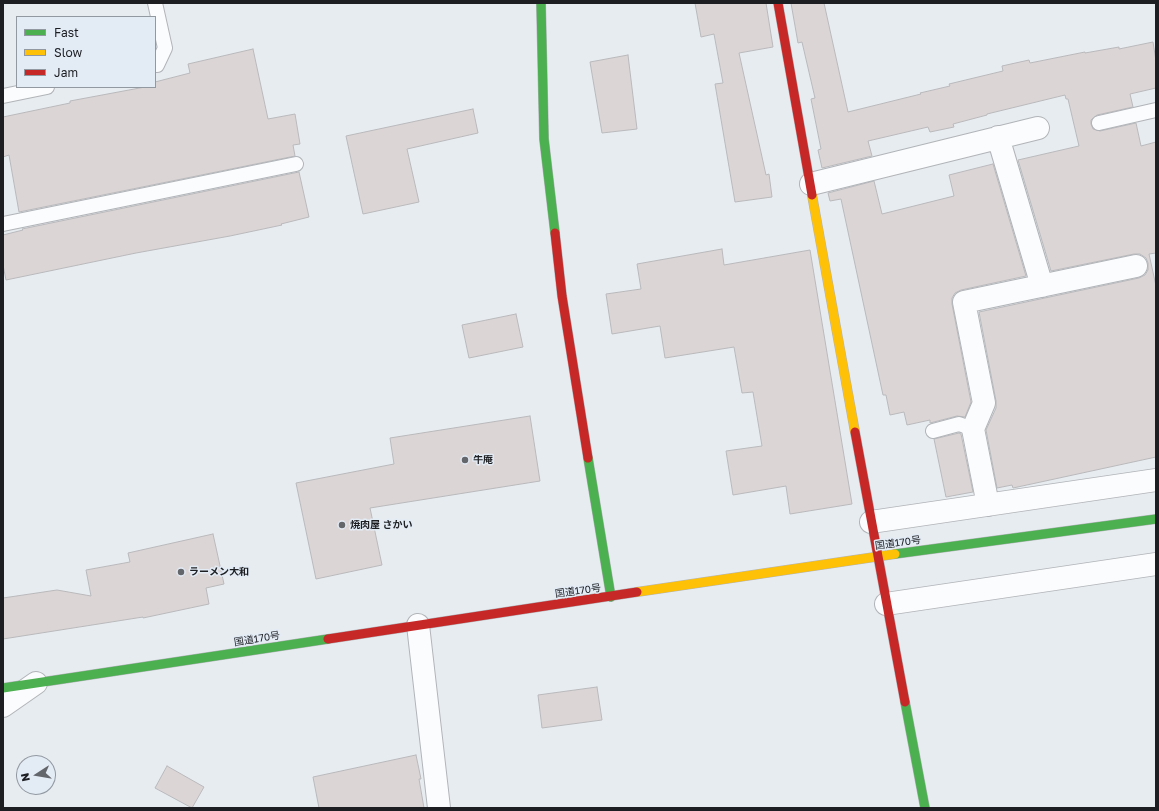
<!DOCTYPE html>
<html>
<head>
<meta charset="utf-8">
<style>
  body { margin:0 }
  #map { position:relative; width:1159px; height:811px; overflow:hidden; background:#e7ecf1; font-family:"Golos Text",sans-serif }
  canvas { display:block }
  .frame { position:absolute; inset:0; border:4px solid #1c1e22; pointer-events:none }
  .legend { position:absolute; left:16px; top:16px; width:140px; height:72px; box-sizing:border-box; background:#e3ebf5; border:1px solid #9399a1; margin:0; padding:5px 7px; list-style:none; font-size:12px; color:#1c1e22 }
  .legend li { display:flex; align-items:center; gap:8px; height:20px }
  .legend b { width:20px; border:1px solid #9399a1 }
  .north { position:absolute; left:16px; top:755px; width:40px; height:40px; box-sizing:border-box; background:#e3ebf5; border:1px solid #9399a1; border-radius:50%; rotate:258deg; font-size:11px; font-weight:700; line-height:16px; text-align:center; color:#1c1e22 }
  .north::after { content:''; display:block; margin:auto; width:14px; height:18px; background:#63666a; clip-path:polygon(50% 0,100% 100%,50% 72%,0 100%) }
</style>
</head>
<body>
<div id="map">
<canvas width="1159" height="811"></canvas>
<div class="frame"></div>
<ul class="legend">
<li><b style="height:5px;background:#4caf50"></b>Fast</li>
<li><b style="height:5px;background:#ffc107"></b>Slow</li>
<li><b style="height:5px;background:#c62828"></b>Jam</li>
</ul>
<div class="north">N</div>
</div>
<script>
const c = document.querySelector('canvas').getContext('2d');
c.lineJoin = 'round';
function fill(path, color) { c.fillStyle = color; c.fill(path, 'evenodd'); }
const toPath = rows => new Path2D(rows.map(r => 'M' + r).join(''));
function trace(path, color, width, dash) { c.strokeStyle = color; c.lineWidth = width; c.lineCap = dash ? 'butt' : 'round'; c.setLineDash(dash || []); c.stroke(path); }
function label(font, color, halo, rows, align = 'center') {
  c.font = font + ' "Golos Text","Noto Sans JP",sans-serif'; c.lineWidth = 3; c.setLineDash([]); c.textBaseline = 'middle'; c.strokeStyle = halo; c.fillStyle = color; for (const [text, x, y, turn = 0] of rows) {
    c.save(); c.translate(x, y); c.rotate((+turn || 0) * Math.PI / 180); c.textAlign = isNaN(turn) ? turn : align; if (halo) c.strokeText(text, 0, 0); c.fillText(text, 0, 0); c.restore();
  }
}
const building = toPath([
  [695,3,766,3,773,47,739,53,766,175,769,174,772,197,735,202,715,84,723,83,714,34,701,37,695,3],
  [791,3,824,3,848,112,921,94,920,93,950,86,949,84,1003,71,1002,66,1029,60,1030,63,1085,52,1085,53,1119,47,1119,49,1153,42,1156,61,1156,88,1130,94,1133,107,1097,115,1091,120,1091,124,1093,129,1100,131,1136,123,1141,146,1156,142,1156,253,1149,254,1156,286,1156,457,1013,488,1012,485,997,488,986,430,996,408,996,401,979,312,1139,278,1145,275,1148,270,1148,263,1146,258,1140,254,1134,254,1051,271,1018,160,1079,146,1068,99,1066,99,1065,95,987,114,987,115,953,124,954,127,930,132,928,127,868,141,872,156,822,168,818,150,821,149,811,99,815,98,802,42,798,43,791,3],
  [253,49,268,119,295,114,300,144,293,145,295,156,19,212,9,155,3,157,3,117,70,103,70,101,145,87,155,87,155,82,190,73,188,64,253,49],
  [628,55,637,129,602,133,590,62,628,55],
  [473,109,478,133,407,149,419,202,363,214,346,136,473,109],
  [993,164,1026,276,961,290,955,293,952,298,952,304,971,402,965,417,957,416,930,423,930,420,907,425,904,412,890,415,886,395,883,395,841,199,830,201,828,193,874,181,882,214,954,196,949,175,993,164],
  [299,172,309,217,281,224,282,225,230,236,136,253,6,280,3,265,3,235,23,230,22,229,299,172],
  [722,249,724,265,810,250,852,504,790,514,786,486,733,495,726,451,762,446,753,392,742,393,734,347,665,358,660,326,612,334,606,294,641,289,637,264,722,249],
  [516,314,523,347,469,358,462,325,516,314],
  [530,416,540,481,370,508,382,565,316,579,296,483,394,464,390,438,530,416],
  [959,433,961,434,973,492,946,497,934,439,959,433],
  [213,534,224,584,206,588,209,604,143,618,143,617,3,639,3,598,57,590,91,596,86,570,130,562,128,553,213,534],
  [597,687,602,720,542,728,538,695,597,687],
  [416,755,421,779,419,779,424,808,319,808,313,777,416,755],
  [167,766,204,787,192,808,155,788,167,766]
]);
fill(building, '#dcd5d6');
trace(building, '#b9b9bb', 1);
const lane = toPath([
  [155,3,165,48,157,65,155,65],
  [3,96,47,87],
  [1099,123,1156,110],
  [3,224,296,164],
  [933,431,959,424,973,429]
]);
const street = toPath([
  [998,137,1042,286],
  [811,184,1038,128],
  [988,505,973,429,984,403,964,302,1136,266],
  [871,522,1156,480],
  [886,604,1156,564],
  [418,625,439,808],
  [3,706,36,683]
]);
const fast = toPath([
  [541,3,544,139,555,233],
  [588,458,611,597],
  [895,554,1156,519],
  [3,688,328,639],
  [905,702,925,808]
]);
const slow = toPath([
  [812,195,855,432],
  [637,592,895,554]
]);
const jam = toPath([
  [778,3,812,195],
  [555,233,562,296,588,458],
  [855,432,905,702],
  [328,639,637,592]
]);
trace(lane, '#b1b4b8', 16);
trace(street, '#b1b4b8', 24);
trace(fast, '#b1b4b8', 10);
trace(slow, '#b1b4b8', 10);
trace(jam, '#b1b4b8', 10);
trace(lane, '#fbfcfd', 14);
trace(street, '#fbfcfd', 22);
trace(fast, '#4caf50', 9);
trace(slow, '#ffc107', 9);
trace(jam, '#c62828', 9);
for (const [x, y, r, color] of [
  [465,460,4,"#63666a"],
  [342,525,4,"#63666a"],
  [181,572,4,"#63666a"]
]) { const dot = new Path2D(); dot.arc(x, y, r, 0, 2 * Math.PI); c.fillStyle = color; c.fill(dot); trace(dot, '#e3ebf5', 1.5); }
label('bold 10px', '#1c1e22', '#e3ebf5', [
  ["牛庵",473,460],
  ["焼肉屋 さかい",350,525],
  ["ラーメン大和",189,572]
], 'left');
label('10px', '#1c1e22', '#e3ebf5', [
  ["国道170号",898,543,-8],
  ["国道170号",578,591,-8],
  ["国道170号",257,639,-9]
]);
</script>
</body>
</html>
